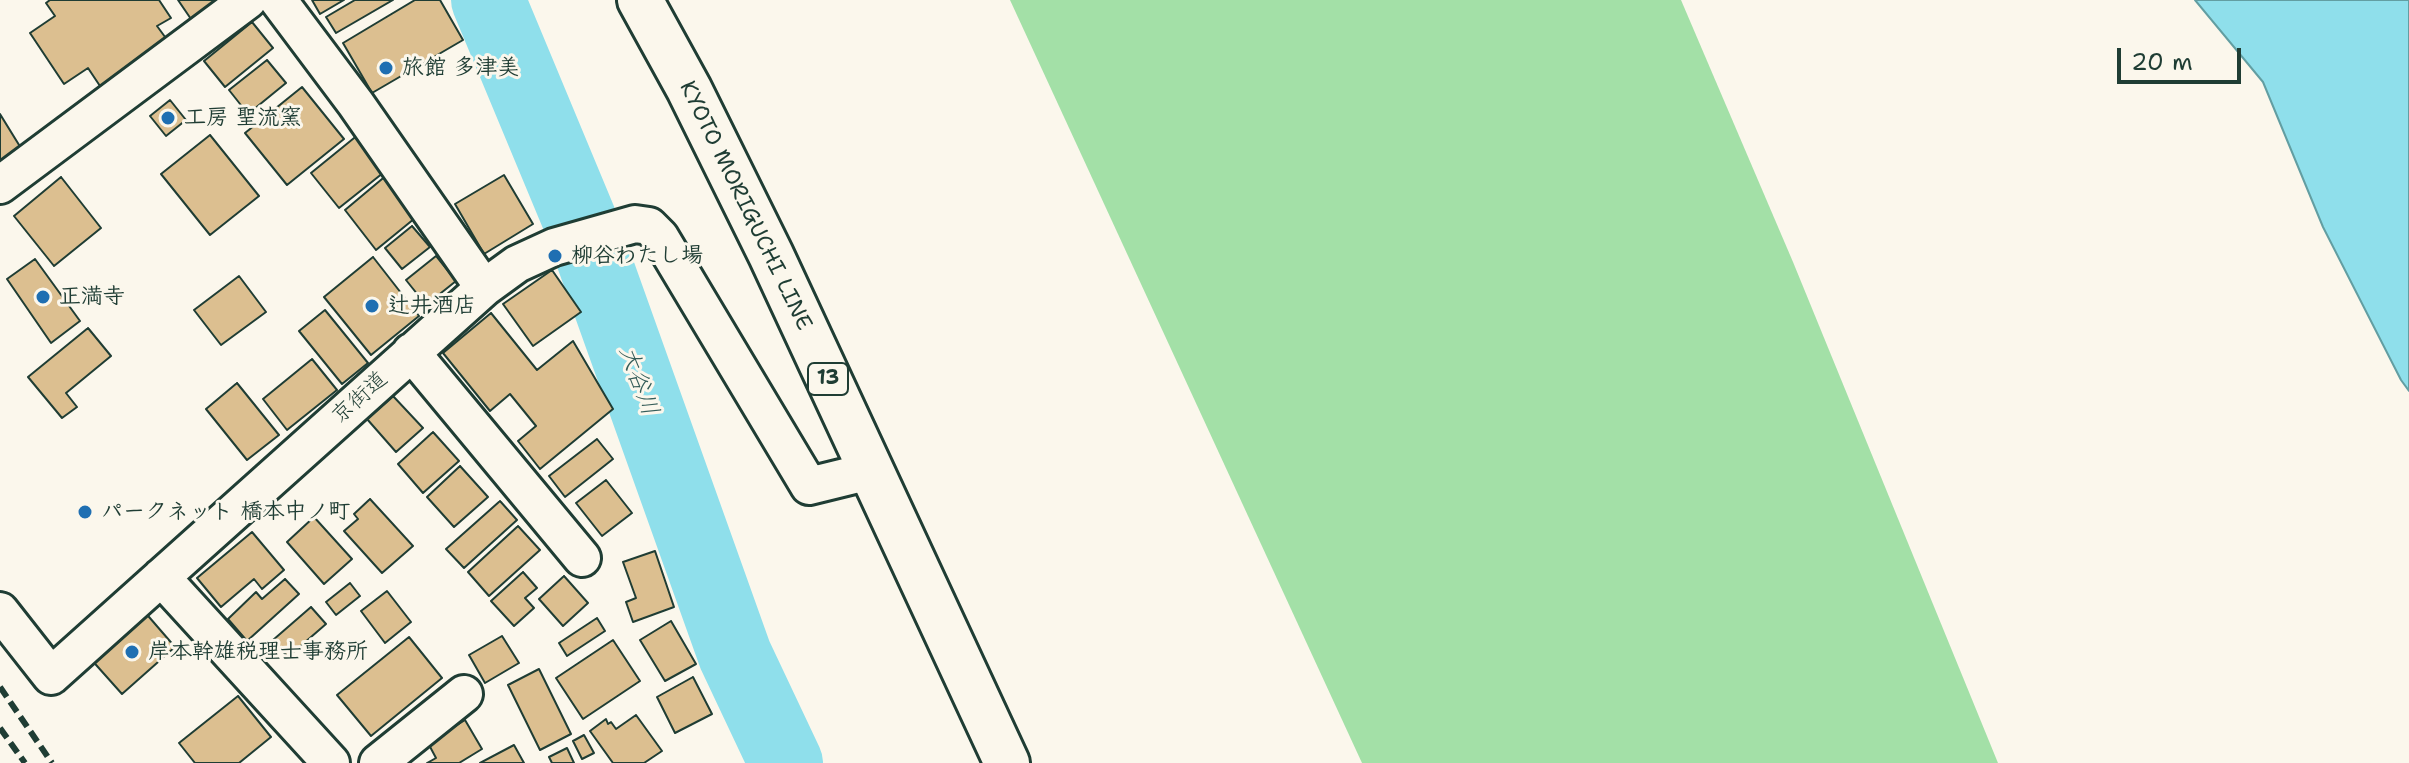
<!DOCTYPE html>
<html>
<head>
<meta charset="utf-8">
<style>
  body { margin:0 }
  #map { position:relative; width:2409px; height:763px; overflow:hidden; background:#fbf7ec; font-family:"Shantell Sans",sans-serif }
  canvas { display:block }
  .scale { position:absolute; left:2117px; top:48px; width:124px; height:36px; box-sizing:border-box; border:4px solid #1f3d34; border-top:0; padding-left:10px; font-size:24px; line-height:28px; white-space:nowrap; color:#1f3d34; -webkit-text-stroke:6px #fbf7ec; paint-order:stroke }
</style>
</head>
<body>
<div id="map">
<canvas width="2409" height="763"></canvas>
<div class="scale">20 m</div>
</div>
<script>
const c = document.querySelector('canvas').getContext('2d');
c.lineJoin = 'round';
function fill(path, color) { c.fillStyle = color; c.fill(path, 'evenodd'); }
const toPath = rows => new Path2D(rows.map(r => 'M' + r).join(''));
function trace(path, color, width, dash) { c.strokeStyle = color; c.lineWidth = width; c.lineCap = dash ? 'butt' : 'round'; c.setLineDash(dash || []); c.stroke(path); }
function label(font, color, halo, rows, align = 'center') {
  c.font = font + ' "Shantell Sans","Klee One",sans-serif'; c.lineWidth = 6; c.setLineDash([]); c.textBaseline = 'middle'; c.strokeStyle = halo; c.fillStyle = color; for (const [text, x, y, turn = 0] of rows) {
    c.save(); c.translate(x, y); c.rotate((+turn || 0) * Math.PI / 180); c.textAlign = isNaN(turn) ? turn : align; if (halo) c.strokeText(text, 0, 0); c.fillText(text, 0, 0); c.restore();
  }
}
fill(toPath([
  [1010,0,1681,0,1793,262,1998,763,1362,763]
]), '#a3e0a7');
const water = toPath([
  [2195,0,2409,0,2409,391,2401,380,2323,227,2263,82,2195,0]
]);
fill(water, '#8fdfeb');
trace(water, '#629ea2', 2);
trace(toPath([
  [488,0,580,221,735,655,786,763]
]), '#8fdfeb', 74);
const building = toPath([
  [50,0,159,0,171,18,157,26,168,41,100,86,88,68,64,84,30,33,55,16,46,3,50,0],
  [178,0,223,0,193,22,178,0],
  [312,0,344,0,320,14,312,0],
  [355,0,393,0,336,33,326,17,355,0],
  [415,0,440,0,463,40,372,93,343,43,415,0],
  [252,22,273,48,225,87,204,61,252,22],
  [267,60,286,83,248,114,229,90,267,60],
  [302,87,344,139,287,185,245,133,302,87],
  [170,100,186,120,166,136,150,116,170,100],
  [0,114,24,153,0,169,0,114],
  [359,134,388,169,339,208,311,173,359,134],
  [210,135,259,196,210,235,161,174,210,135],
  [388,174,420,214,376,250,345,210,388,174],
  [504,175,533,224,484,254,455,204,504,175],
  [61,177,101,228,54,266,14,216,61,177],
  [412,226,430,247,402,269,385,248,412,226],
  [436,256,456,281,426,305,406,280,436,256],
  [373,257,419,316,371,355,324,297,373,257],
  [35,259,80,321,51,343,7,279,35,259],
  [552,270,581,312,533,346,503,304,552,270],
  [239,276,266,312,221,345,194,310,239,276],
  [325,310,368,363,342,384,299,331,325,310],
  [491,313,537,370,573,341,613,409,540,469,518,441,536,426,510,394,490,411,443,353,491,313],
  [88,328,111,356,66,393,77,407,62,418,28,377,88,328],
  [312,359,337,390,287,430,263,399,312,359],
  [237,383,279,435,247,460,206,409,237,383],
  [393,396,423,428,396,452,367,419,393,396],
  [433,432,459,461,423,493,398,464,433,432],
  [597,439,613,459,565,497,549,476,597,439],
  [460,466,488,497,454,527,427,497,460,466],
  [606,480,632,513,602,536,576,503,606,480],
  [370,499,413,546,382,573,344,531,358,519,354,514,370,499],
  [500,501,517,520,464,568,446,549,500,501],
  [314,517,352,559,324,584,287,542,314,517],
  [518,526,540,550,489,596,468,572,518,526],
  [252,532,284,570,262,589,254,579,221,607,197,578,252,532],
  [655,551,674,607,633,622,626,602,636,598,623,562,655,551],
  [523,572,537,588,525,598,534,608,514,626,491,601,523,572],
  [564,576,588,603,563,626,539,599,564,576],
  [285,579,299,594,247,641,228,619,256,592,262,599,285,579],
  [350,583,360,596,336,615,326,602,350,583],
  [387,591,411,622,385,643,361,611,387,591],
  [311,607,326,624,288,657,273,640,311,607],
  [143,610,175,647,122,694,89,657,143,610],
  [597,618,605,631,567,656,559,643,597,618],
  [671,621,696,664,665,681,640,640,671,621],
  [502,636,519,663,485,683,469,655,502,636],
  [409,637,442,678,371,736,337,695,409,637],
  [613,640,640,681,583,719,556,678,613,640],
  [539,669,571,734,540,750,508,685,539,669],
  [693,677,712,714,675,733,657,697,693,677],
  [238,696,271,737,239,763,195,763,179,743,238,696],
  [636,715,662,751,644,763,613,763,590,731,606,719,608,724,611,722,616,729,636,715],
  [465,720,482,749,459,763,427,763,436,758,428,743,465,720],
  [584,735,594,753,582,759,573,741,584,735],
  [514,745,524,763,480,763,514,745],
  [567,748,574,763,552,763,549,757,567,748]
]);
fill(building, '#dcbf90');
trace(building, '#1f3d34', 2);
const minor = toPath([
  [278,0,356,104,484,288],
  [0,185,248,0],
  [411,352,582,558],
  [161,577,331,763],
  [0,611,51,676,484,288,517,264,554,247,635,224,649,226,660,237,809,486,870,471],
  [378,763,464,694]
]);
const primary = toPath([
  [640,0,689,89,771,255,1007,763]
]);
trace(minor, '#1f3d34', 42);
trace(primary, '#1f3d34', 50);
trace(minor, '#fbf7ec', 36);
trace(primary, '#fbf7ec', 44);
trace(toPath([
  [0,687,52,763],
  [0,728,25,763]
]), '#1f3d34', 6, [12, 6]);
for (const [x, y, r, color] of [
  [386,68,8,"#1f6fb2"],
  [168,118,8,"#1f6fb2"],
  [555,256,8,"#1f6fb2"],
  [43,297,8,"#1f6fb2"],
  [372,306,8,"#1f6fb2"],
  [85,512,8,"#1f6fb2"],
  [132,652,8,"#1f6fb2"]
]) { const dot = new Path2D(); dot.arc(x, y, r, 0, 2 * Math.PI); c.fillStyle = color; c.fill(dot); trace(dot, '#fbf7ec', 3); }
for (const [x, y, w] of [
  [828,379,40]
]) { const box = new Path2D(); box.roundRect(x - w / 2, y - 16, w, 32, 6); c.fillStyle = '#fbf7ec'; c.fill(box); trace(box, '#1f3d34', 2); }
label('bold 20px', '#1f3d34', null, [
  ["13",828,379]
]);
label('bold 22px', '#1f3d34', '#fbf7ec', [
  ["旅館 多津美",402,68],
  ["工房 聖流窯",184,118],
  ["柳谷わたし場",571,256],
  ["正満寺",59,297],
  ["辻井酒店",388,306],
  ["パークネット 橋本中ノ町",101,512],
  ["岸本幹雄税理士事務所",148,652]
], 'left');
label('22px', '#1f3d34', '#fbf7ec', [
  ["KYOTO MORIGUCHI LINE",745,206,64],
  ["京街道",360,398,-42]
]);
label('italic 24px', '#355d59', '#fbf7ec', [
  ["大谷川",638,381,70]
]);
</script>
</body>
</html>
